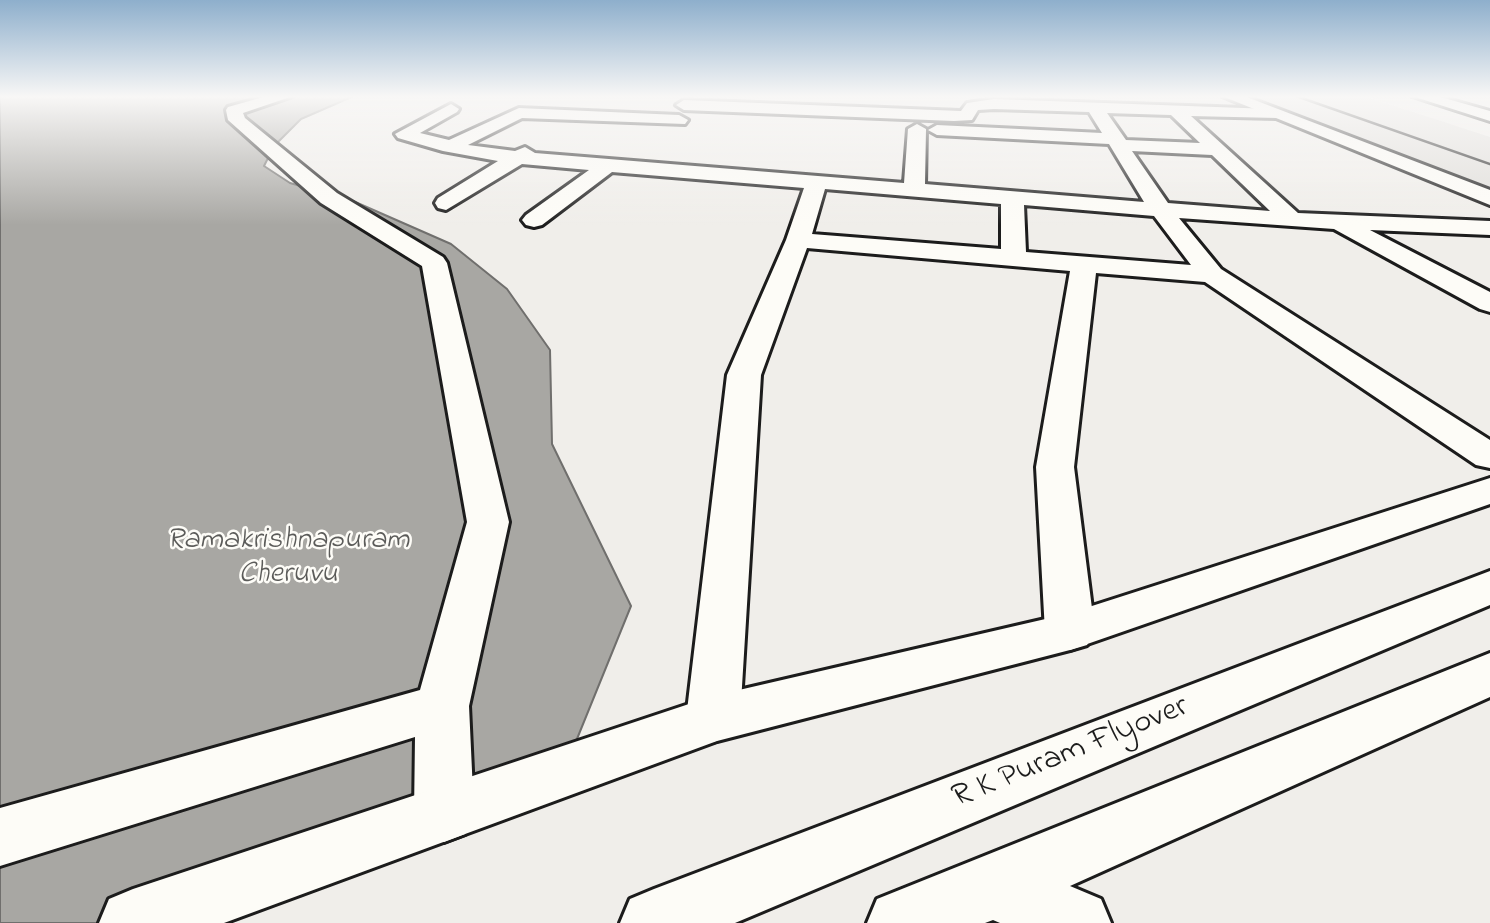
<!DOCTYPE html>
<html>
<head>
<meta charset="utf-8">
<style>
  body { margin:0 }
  canvas { display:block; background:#f0eeea }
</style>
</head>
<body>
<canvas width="1490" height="923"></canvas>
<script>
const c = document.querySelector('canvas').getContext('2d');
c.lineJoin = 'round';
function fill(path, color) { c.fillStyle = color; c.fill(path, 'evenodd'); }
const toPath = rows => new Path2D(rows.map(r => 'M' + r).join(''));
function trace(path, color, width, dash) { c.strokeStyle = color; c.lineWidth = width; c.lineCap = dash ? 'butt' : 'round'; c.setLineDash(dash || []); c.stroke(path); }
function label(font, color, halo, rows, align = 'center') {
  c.font = font + ' "Indie Flower",sans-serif'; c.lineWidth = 5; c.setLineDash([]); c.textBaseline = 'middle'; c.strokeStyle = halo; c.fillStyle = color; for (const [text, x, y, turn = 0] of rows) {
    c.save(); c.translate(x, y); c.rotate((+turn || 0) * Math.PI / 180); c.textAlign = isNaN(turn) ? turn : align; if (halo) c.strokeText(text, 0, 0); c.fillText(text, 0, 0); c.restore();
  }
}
fill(toPath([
  [1245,96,1364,96,1490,137,1490,192]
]), '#e0deda');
const water = toPath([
  [0,96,354,96,301,119,274,146,264,166,290,183,353,201,451,244,507,289,550,350,552,444,631,606,568,761,142,923,0,923,0,96]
]);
fill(water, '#a8a7a3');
trace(water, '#706f6d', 2);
const minor = toPath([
  [267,96,293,96,243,113,245,118,337,193,443,257,447,263,509,522,469,706,474,814,465,834,444,842,423,834,414,814,415,737,0,866,0,808,420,690,467,522,422,266,321,203,228,120,226,110,228,107,267,96],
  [1412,96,1437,96,1490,111,1490,121,1412,96],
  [994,99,1272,109,1280,114,1278,118,1191,116,1298,213,1490,221,1490,235,1370,230,1490,292,1490,312,1480,309,1334,229,1179,218,1221,269,1490,440,1490,468,1476,465,1205,282,1096,273,1074,467,1095,632,1087,645,1070,650,1053,645,1045,632,1036,467,1070,271,807,248,761,375,740,719,732,735,713,742,694,735,686,719,727,375,786,240,804,188,612,172,542,225,534,227,526,225,522,220,526,215,589,170,522,164,446,210,438,208,435,203,438,198,498,161,443,151,398,138,395,134,451,104,459,109,457,112,420,133,449,140,519,108,679,115,688,120,685,124,522,118,468,145,515,151,525,147,535,153,904,183,908,129,917,124,926,129,925,184,1144,202,1109,144,937,135,928,130,937,125,1102,133,1089,112,994,109,978,110,972,120,954,121,684,110,676,105,684,100,961,111,967,103,994,99],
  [1107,113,1171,115,1200,143,1126,140,1107,113],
  [1132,151,1212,155,1270,211,1168,203,1132,151],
  [825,189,1001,204,1001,249,812,234,825,189],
  [1024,205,1154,216,1191,265,1026,252,1024,205],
  [1490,653,1490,697,1070,886,1101,899,1111,923,1000,923,993,920,985,923,867,923,877,899,1490,653]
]);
const tertiary = toPath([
  [1222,96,1244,96,1490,190,1490,205,1222,96],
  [1490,478,1490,504,1070,650,717,741,224,923,99,923,109,899,133,889,713,696,1067,614,1490,478]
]);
const secondary = toPath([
  [1490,571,1490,605,735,923,620,923,630,899,654,889,1490,571]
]);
trace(minor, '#1c1c1c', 6);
trace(tertiary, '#1c1c1c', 6);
trace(secondary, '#1c1c1c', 6);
fill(minor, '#fdfcf7');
fill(tertiary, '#fdfcf7');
fill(secondary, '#fdfcf7');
trace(toPath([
  [1296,96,1490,164]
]), '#1c1c1c', 2.5);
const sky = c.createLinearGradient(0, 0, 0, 225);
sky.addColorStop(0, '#8eafcc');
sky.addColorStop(0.43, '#f8f7f6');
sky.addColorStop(1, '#f8f7f600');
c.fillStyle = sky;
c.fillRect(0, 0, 1490, 225);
label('italic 30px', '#5b5b59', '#fdfcf7', [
  ["Ramakrishnapuram",288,542],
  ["Cheruvu",288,576]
]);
label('33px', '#1c1c1c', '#fdfcf7', [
  ["R K Puram Flyover",1071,754,-22]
]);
</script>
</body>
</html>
